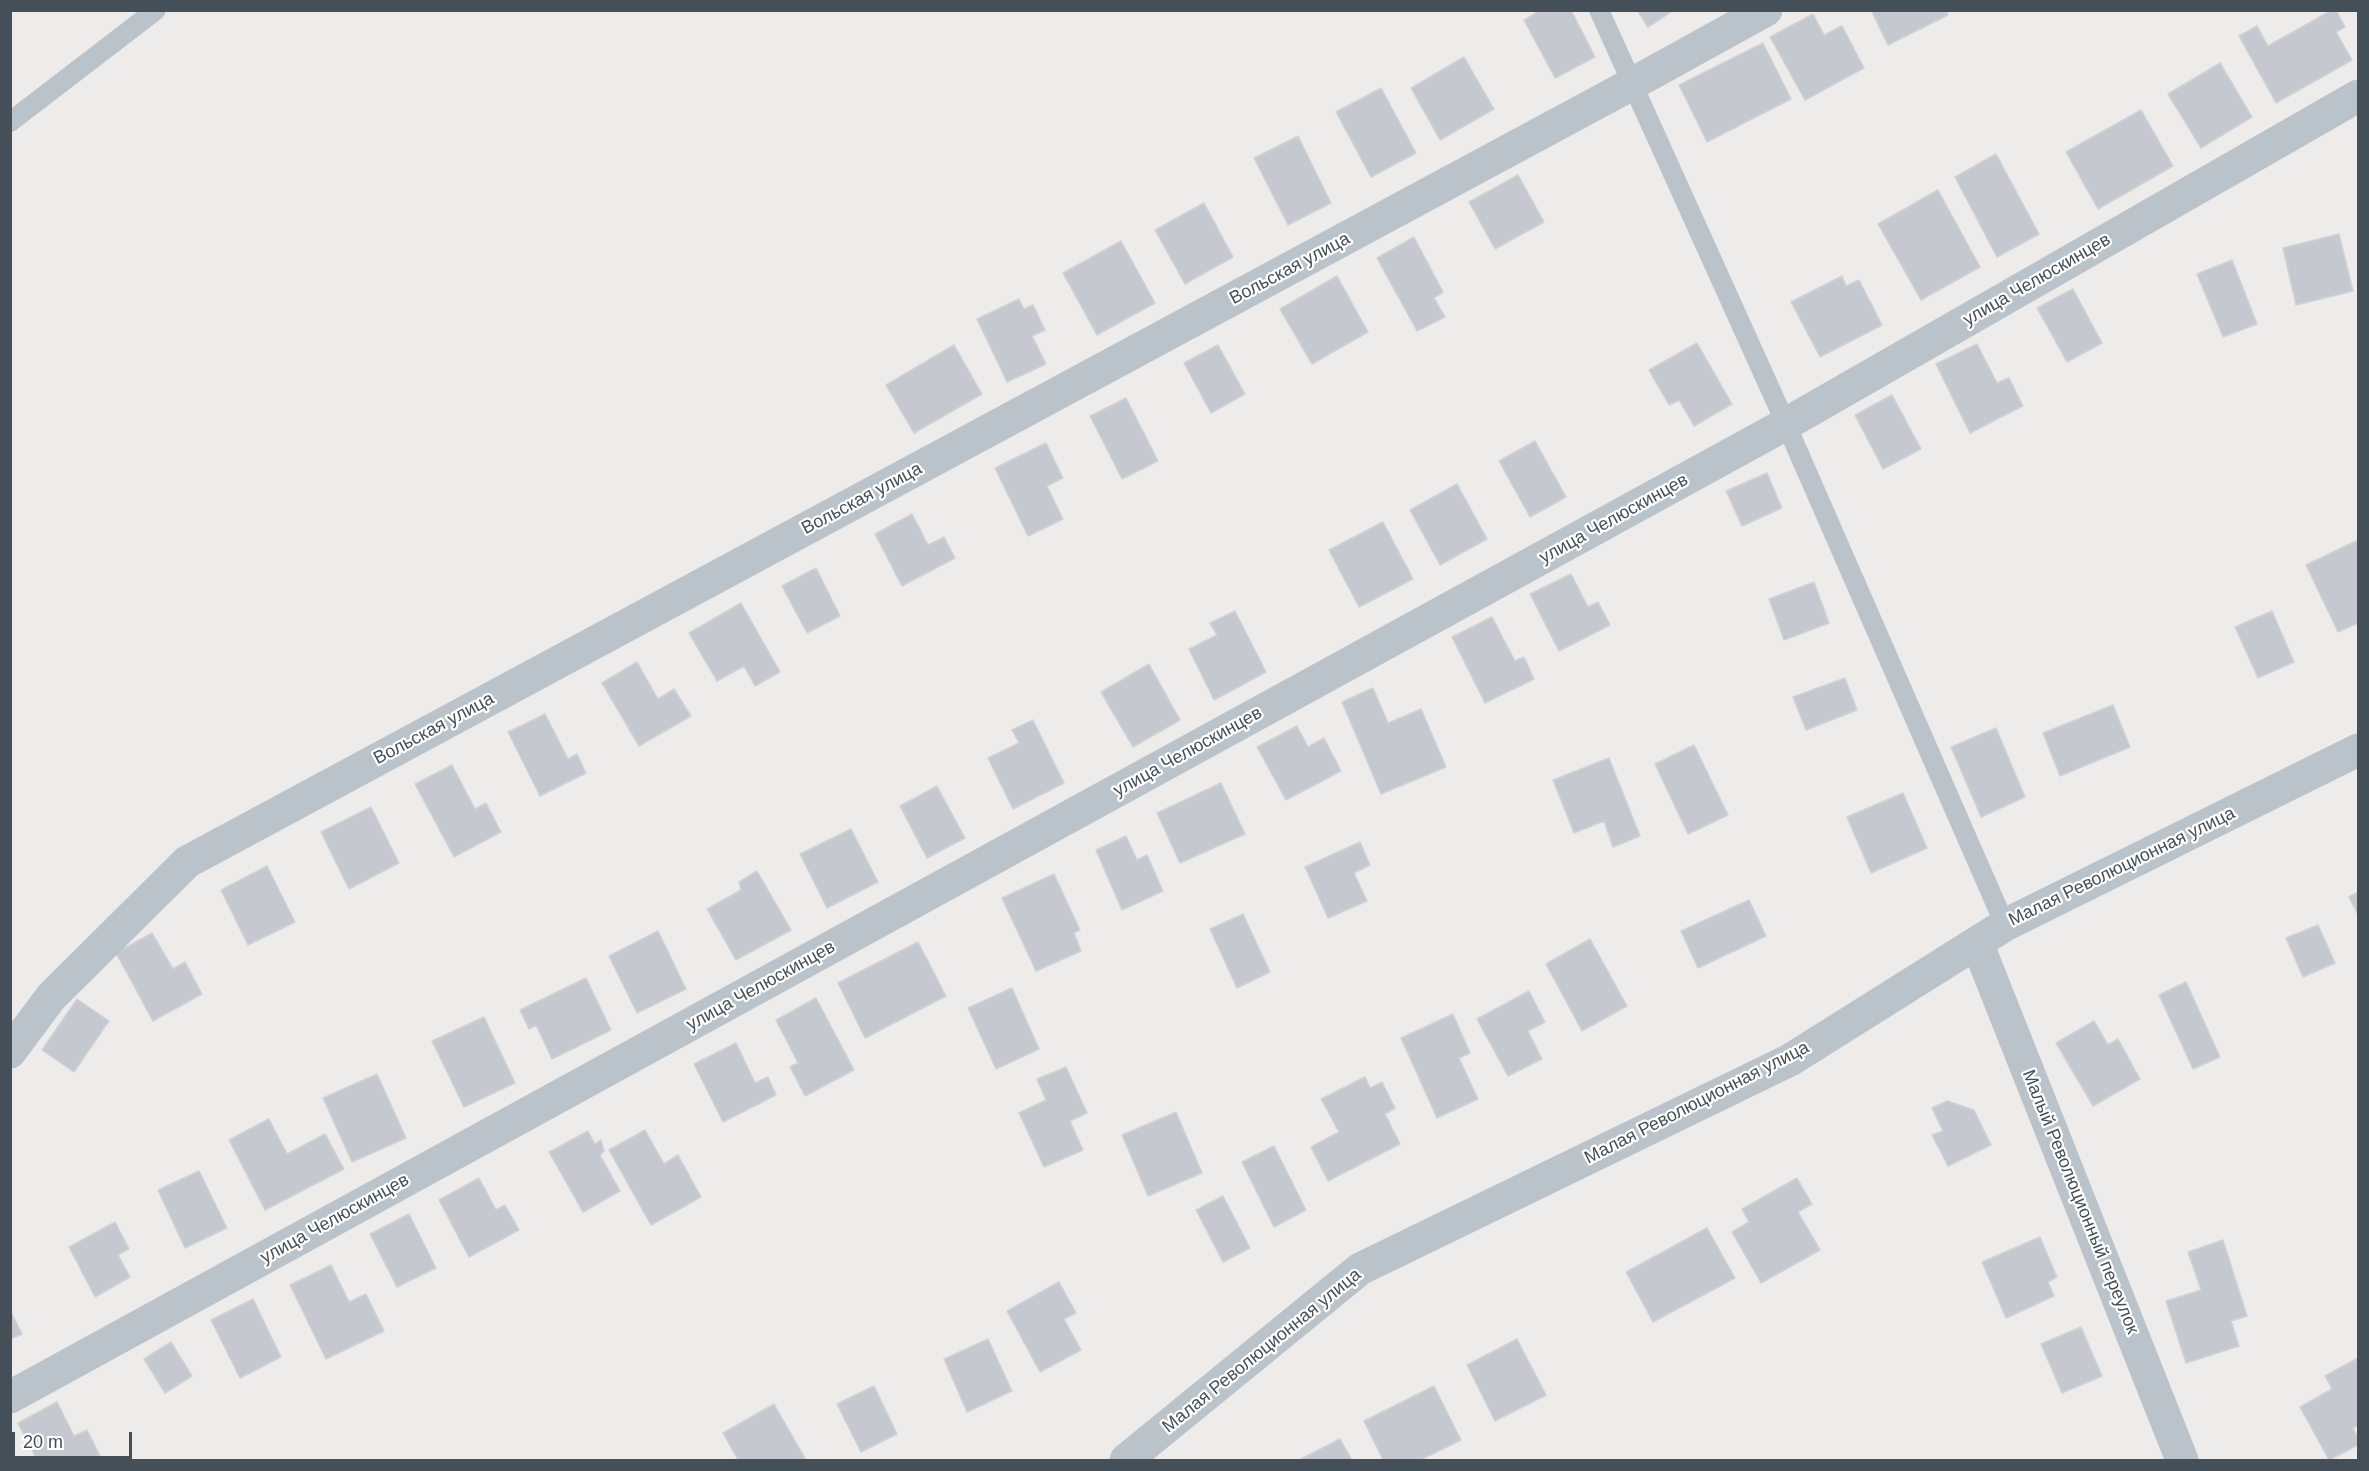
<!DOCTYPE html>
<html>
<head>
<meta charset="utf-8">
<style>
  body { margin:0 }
  #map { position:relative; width:2369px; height:1471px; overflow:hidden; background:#eeebeb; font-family:Arial,sans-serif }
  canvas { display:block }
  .frame { position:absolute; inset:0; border:12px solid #454f57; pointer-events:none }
  .scale { position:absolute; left:12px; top:1432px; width:120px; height:27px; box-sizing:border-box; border:3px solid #454f57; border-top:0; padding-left:8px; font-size:18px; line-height:21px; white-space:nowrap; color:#454f57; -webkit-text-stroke:4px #fff; paint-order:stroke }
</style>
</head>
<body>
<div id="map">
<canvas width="2369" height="1471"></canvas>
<div class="frame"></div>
<div class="scale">20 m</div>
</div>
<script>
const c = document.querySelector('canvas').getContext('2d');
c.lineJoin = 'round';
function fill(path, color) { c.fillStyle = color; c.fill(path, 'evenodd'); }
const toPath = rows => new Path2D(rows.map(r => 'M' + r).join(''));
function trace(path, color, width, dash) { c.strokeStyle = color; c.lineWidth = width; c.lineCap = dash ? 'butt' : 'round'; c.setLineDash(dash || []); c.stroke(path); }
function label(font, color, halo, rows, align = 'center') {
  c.font = font + ' Arial,sans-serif'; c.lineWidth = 4.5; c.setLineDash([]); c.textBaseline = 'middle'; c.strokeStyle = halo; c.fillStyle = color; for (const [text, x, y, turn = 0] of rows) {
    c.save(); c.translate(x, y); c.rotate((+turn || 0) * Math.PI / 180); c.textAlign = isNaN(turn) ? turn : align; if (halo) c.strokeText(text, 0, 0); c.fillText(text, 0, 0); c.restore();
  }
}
const building = toPath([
  [1541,10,1571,10,1595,57,1555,78,1524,20,1541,10],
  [1637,10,1674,10,1648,27,1637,10],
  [1871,10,1946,10,1948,15,1888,45,1871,10],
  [2332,10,2336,10,2345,27,2336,32,2352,60,2276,103,2239,36,2257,26,2268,46,2332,10],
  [1813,14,1824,35,1842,26,1864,68,1805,100,1770,37,1813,14],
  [1763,43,1791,99,1707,142,1679,85,1763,43],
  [1464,57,1494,109,1440,140,1411,88,1464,57],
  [2220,63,2252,117,2201,148,2168,94,2220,63],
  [1381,88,1416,153,1371,177,1336,112,1381,88],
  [2141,110,2173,166,2098,209,2066,152,2141,110],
  [1298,136,1331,203,1288,225,1254,158,1298,136],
  [1996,154,2039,234,1997,257,1955,177,1996,154],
  [1518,175,1544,222,1495,249,1469,202,1518,175],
  [1938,190,1980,267,1921,300,1878,224,1938,190],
  [1204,203,1233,257,1185,284,1155,230,1204,203],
  [2339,234,2353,291,2296,305,2283,248,2339,234],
  [1414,237,1443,292,1434,298,1445,317,1417,331,1377,258,1414,237],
  [1121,241,1155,303,1097,335,1063,273,1121,241],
  [2232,260,2257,324,2223,337,2197,274,2232,260],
  [1337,276,1368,332,1312,364,1280,309,1337,276],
  [1842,276,1846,286,1859,280,1882,325,1820,357,1791,302,1842,276],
  [2073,289,2102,343,2067,362,2037,308,2073,289],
  [1019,299,1024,309,1033,305,1045,330,1032,336,1046,364,1007,382,977,319,1019,299],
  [1697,343,1732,404,1694,426,1679,400,1669,405,1649,370,1697,343],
  [1977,344,1997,383,2009,378,2023,406,1970,433,1936,364,1977,344],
  [954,345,982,394,914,433,886,385,954,345],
  [1218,345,1245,394,1211,413,1184,363,1218,345],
  [1892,395,1921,449,1883,469,1855,415,1892,395],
  [1126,398,1158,461,1122,479,1090,416,1126,398],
  [1535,441,1566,497,1530,517,1499,461,1535,441],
  [1046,443,1063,478,1047,486,1063,519,1028,536,995,468,1046,443],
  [1767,473,1782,508,1742,526,1726,491,1767,473],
  [1457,484,1487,539,1440,565,1410,510,1457,484],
  [912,514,928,545,944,537,955,558,902,586,875,534,912,514],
  [1383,522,1413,579,1359,607,1329,550,1383,522],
  [2358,540,2358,623,2338,632,2306,565,2358,540],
  [816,568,840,616,807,633,782,586,816,568],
  [1571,574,1588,607,1598,602,1610,625,1559,651,1530,594,1571,574],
  [1814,582,1829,623,1784,640,1769,599,1814,582],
  [741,603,780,672,755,686,744,666,717,681,689,633,741,603],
  [1235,611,1266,672,1214,700,1189,649,1217,635,1210,623,1235,611],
  [2272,611,2294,662,2258,678,2235,627,2272,611],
  [1492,617,1515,661,1524,657,1534,679,1485,703,1452,637,1492,617],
  [637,662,658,699,674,689,691,716,639,746,602,683,637,662],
  [1149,664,1180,720,1133,747,1101,692,1149,664],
  [1845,678,1857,710,1806,730,1793,697,1845,678],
  [1373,688,1388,723,1421,709,1446,767,1381,794,1342,702,1373,688],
  [2113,705,2130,747,2060,776,2043,733,2113,705],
  [545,714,568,759,577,754,586,773,540,796,508,732,545,714],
  [1033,720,1064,783,1013,809,988,758,1019,743,1012,730,1033,720],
  [1297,726,1308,747,1324,738,1341,771,1286,800,1257,747,1297,726],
  [1996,728,2025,797,1981,817,1951,747,1996,728],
  [1694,745,1728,815,1688,834,1655,764,1694,745],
  [1609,758,1640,836,1613,847,1604,821,1574,833,1553,780,1609,758],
  [452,765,475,809,486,803,501,832,454,857,415,784,452,765],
  [1221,783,1245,834,1180,863,1157,813,1221,783],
  [937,786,965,838,927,858,900,806,937,786],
  [1903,793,1927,848,1871,873,1847,817,1903,793],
  [371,807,399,863,349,889,321,832,371,807],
  [851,829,878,882,827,908,800,854,851,829],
  [1126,836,1137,860,1147,855,1163,891,1122,910,1096,850,1126,836],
  [1360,842,1370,865,1354,873,1367,901,1328,918,1305,867,1360,842],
  [267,866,295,922,248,945,221,890,267,866],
  [757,871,791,930,736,960,707,909,741,890,739,882,757,871],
  [1054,874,1080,930,1074,933,1081,951,1036,971,1002,898,1054,874],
  [2358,892,2358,915,2349,897,2358,892],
  [1749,900,1766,936,1698,968,1681,931,1749,900],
  [1243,914,1270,972,1237,988,1210,929,1243,914],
  [2318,925,2335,963,2303,977,2286,938,2318,925],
  [658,931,686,989,637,1013,609,956,658,931],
  [152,933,173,969,185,962,202,994,153,1021,116,953,152,933],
  [1590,939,1627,1006,1582,1031,1546,964,1590,939],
  [918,942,946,996,865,1038,838,983,918,942],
  [586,978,611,1030,552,1059,536,1025,529,1029,520,1010,586,978],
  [2186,982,2220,1057,2193,1069,2159,995,2186,982],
  [1012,988,1039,1049,996,1069,968,1008,1012,988],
  [1529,991,1545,1022,1528,1031,1542,1059,1508,1076,1477,1019,1529,991],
  [816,998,854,1070,805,1096,790,1067,798,1063,776,1020,816,998],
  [77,999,109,1021,74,1072,42,1050,77,999],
  [1453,1014,1470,1053,1459,1058,1478,1099,1437,1118,1401,1038,1453,1014],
  [484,1017,515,1083,464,1107,432,1041,484,1017],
  [2094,1021,2108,1045,2118,1039,2140,1079,2093,1106,2056,1043,2094,1021],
  [736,1043,755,1083,768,1077,776,1095,723,1122,694,1064,736,1043],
  [1066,1067,1087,1113,1070,1121,1083,1150,1044,1167,1019,1113,1046,1100,1037,1079,1066,1067],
  [377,1074,406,1138,352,1162,323,1098,377,1074],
  [1365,1077,1370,1088,1382,1082,1395,1108,1385,1114,1400,1144,1328,1181,1311,1147,1339,1132,1321,1099,1365,1077],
  [1947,1101,1974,1110,1991,1145,1948,1166,1932,1135,1943,1131,1932,1108,1947,1101],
  [1176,1112,1202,1173,1148,1196,1122,1135,1176,1112],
  [269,1119,287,1154,325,1134,344,1169,265,1210,229,1140,269,1119],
  [645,1130,664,1164,678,1155,701,1197,651,1225,609,1150,645,1130],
  [588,1131,595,1144,601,1140,604,1151,600,1155,620,1191,583,1212,549,1152,588,1131],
  [1274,1146,1306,1210,1274,1227,1242,1162,1274,1146],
  [199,1171,227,1228,185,1248,158,1190,199,1171],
  [479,1178,496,1210,505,1205,519,1230,469,1257,439,1200,479,1178],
  [1797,1178,1812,1204,1798,1212,1820,1250,1761,1283,1732,1232,1749,1222,1742,1209,1797,1178],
  [1223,1196,1250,1248,1223,1262,1196,1210,1223,1196],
  [409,1214,436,1268,397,1287,370,1234,409,1214],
  [115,1222,129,1249,118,1255,130,1277,95,1297,69,1247,115,1222],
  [1707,1228,1735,1278,1653,1322,1626,1272,1707,1228],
  [2040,1237,2057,1277,2048,1282,2054,1296,2006,1318,1982,1262,2040,1237],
  [2223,1240,2247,1316,2231,1321,2239,1346,2186,1363,2166,1301,2201,1290,2188,1252,2223,1240],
  [331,1265,349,1302,366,1294,384,1331,326,1359,290,1285,331,1265],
  [1059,1282,1076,1313,1064,1319,1081,1350,1040,1372,1007,1311,1059,1282],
  [253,1299,281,1357,240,1378,211,1320,253,1299],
  [10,1310,22,1334,10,1339,10,1310],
  [2081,1327,2102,1376,2062,1393,2041,1344,2081,1327],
  [988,1339,1012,1391,967,1412,944,1359,988,1339],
  [1517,1339,1546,1395,1495,1421,1467,1365,1517,1339],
  [171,1342,192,1376,165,1393,144,1359,171,1342],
  [2358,1358,2358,1426,2353,1428,2358,1438,2358,1445,2329,1460,2300,1407,2332,1389,2325,1376,2358,1358],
  [874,1386,897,1434,861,1452,837,1404,874,1386],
  [1434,1386,1461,1440,1420,1460,1383,1460,1364,1421,1434,1386],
  [57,1402,74,1436,87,1430,102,1460,37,1460,18,1423,57,1402],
  [774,1404,806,1460,738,1460,723,1433,774,1404],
  [1340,1439,1352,1460,1299,1460,1340,1439]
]);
fill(building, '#c5c8ce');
trace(building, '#cfd2d7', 1.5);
trace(toPath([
  [1599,10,1786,424,2005,925],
  [10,122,156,10]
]), '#bac3ca', 20);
trace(toPath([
  [1977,943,2182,1460],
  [10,1052,51,997,187,862,1632,84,1766,10],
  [10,1397,1786,424,2358,96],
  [1126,1460,1360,1269,1790,1060,2005,925,2358,750]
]), '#bac3ca', 33);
label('18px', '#454f57', '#fff', [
  ["Вольская улица",1290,269,-28],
  ["улица Челюскинцев",2037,280,-30],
  ["Вольская улица",862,499,-28],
  ["улица Челюскинцев",1614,519,-29],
  ["Вольская улица",434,729,-28],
  ["улица Челюскинцев",1188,752,-29],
  ["Малая Революционная улица",2122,867,-26],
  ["улица Челюскинцев",761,986,-29],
  ["Малая Революционная улица",1697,1103,-27],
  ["Малый Революционный переулок",2080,1202,68],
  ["улица Челюскинцев",335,1219,-29],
  ["Малая Революционная улица",1262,1351,-39]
]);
</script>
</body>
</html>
